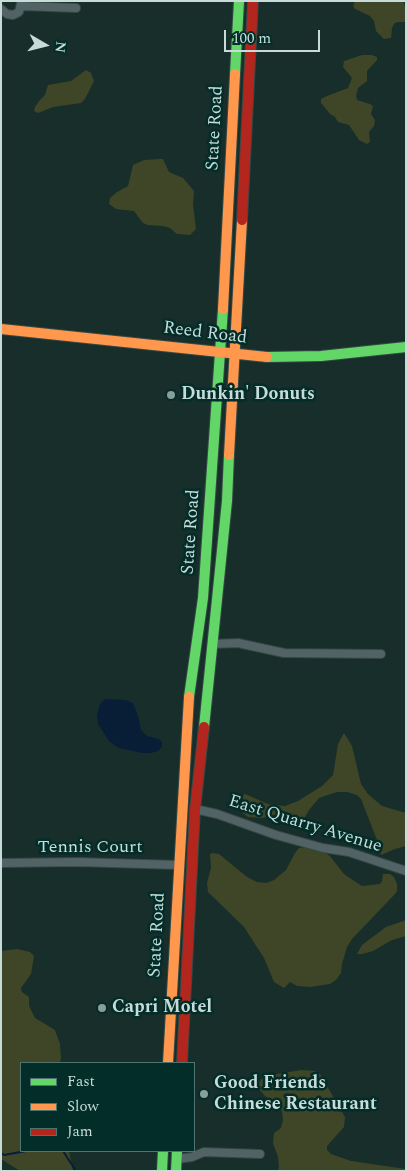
<!DOCTYPE html>
<html>
<head>
<meta charset="utf-8">
<style>
  body { margin:0 }
  #map { position:relative; width:407px; height:1172px; overflow:hidden; background:#172e2b; font-family:Spectral,serif }
  canvas { display:block }
  .frame { position:absolute; inset:0; border:2px solid #c7dcd8; pointer-events:none }
  .legend { position:absolute; left:20px; top:1062px; width:175px; height:90px; box-sizing:border-box; background:#022d29; border:1px solid #51736f; margin:0; padding:6px 9px; list-style:none; font-size:15px; color:#c7dcd8 }
  .legend li { display:flex; align-items:center; gap:10px; height:25px }
  .legend b { width:25px; border:1px solid #51736f }
  .north { position:absolute; left:20px; top:20px; width:50px; height:50px; -webkit-text-stroke:4px #022d29; paint-order:stroke; rotate:98deg; font-size:14px; font-weight:700; line-height:20px; text-align:center; color:#c7dcd8 }
  .north::after { content:''; display:block; margin:auto; width:18px; height:22px; background:#c7dcd8; clip-path:polygon(50% 0,100% 100%,50% 72%,0 100%) }
  .scale { position:absolute; left:224px; top:30px; width:96px; height:22px; box-sizing:border-box; border:2px solid #c7dcd8; border-top:0; padding-left:6px; font-size:15px; line-height:18px; white-space:nowrap; color:#c7dcd8; -webkit-text-stroke:4px #022d29; paint-order:stroke }
</style>
</head>
<body>
<div id="map">
<canvas width="407" height="1172"></canvas>
<div class="frame"></div>
<ul class="legend">
<li><b style="height:6px;background:#63d668"></b>Fast</li>
<li><b style="height:6px;background:#ff974d"></b>Slow</li>
<li><b style="height:6px;background:#b3261e"></b>Jam</li>
</ul>
<div class="north">N</div>
<div class="scale">100 m</div>
</div>
<script>
const c = document.querySelector('canvas').getContext('2d');
c.lineJoin = 'round';
function fill(path, color) { c.fillStyle = color; c.fill(path, 'evenodd'); }
const toPath = rows => new Path2D(rows.map(r => 'M' + r).join(''));
function trace(path, color, width, dash) { c.strokeStyle = color; c.lineWidth = width; c.lineCap = dash ? 'butt' : 'round'; c.setLineDash(dash || []); c.stroke(path); }
function label(font, color, halo, rows, align = 'center') {
  c.font = font + ' Spectral,serif'; c.lineWidth = 5; c.setLineDash([]); c.textBaseline = 'middle'; c.strokeStyle = halo; c.fillStyle = color; for (const [text, x, y, turn = 0] of rows) {
    c.save(); c.translate(x, y); c.rotate((+turn || 0) * Math.PI / 180); c.textAlign = isNaN(turn) ? turn : align; if (halo) c.strokeText(text, 0, 0); c.fillText(text, 0, 0); c.restore();
  }
}
fill(toPath([
  [355,1,403,1,406,9,406,22,397,22,394,24,392,28,391,38,384,39,376,31,374,21,370,16,355,9,353,6],
  [362,55,372,55,377,57,377,60,367,71,367,81,358,88,356,96,357,100,370,104,373,106,371,114,375,120,374,126,369,132,370,142,367,144,359,140,349,125,338,122,335,117,330,114,321,103,321,99,327,96,348,88,352,78,343,67,344,61],
  [86,70,91,73,94,81,85,99,81,103,53,107,38,113,34,111,35,107,39,101,45,95,48,85,71,81],
  [159,159,163,159,169,172,183,178,194,191,193,205,196,229,190,235,177,234,170,228,163,226,148,225,143,223,134,211,116,209,109,204,110,198,117,192,128,186,133,165,144,160],
  [344,733,352,746,361,784,368,794,382,806,406,813,406,846,395,849,381,855,377,840,361,799,357,795,347,792,337,792,319,798,309,810,305,817,299,821,278,814,262,818,248,817,240,811,242,796,245,794,268,804,285,806,298,801,322,786,333,775,338,744],
  [308,847,321,850,330,856,344,874,362,886,380,884,382,881,383,874,390,874,394,877,397,884,397,891,395,894,352,939,347,947,342,964,341,973,336,980,330,984,310,987,297,986,290,982,284,988,274,982,264,958,244,927,208,892,207,883,211,868,210,854,213,853,219,854,247,877,257,882,266,883,274,880,286,870,295,853,299,848],
  [406,920,406,936,392,940,373,951,362,954,357,954,362,945,386,927],
  [17,949,30,952,34,956,31,974,21,988,22,992,29,997,29,1006,35,1018,55,1030,60,1044,61,1058,60,1063,21,1063,21,1151,69,1151,73,1171,20,1171,1,1159,1,951],
  [301,1070,315,1071,320,1074,345,1117,344,1127,327,1146,327,1150,331,1154,351,1161,406,1169,406,1171,277,1171,279,1168,278,1157,273,1143,274,1133,281,1128,283,1120,282,1111,279,1106,265,1096,259,1089,258,1083,262,1079,271,1075]
]), '#3e4627');
fill(toPath([
  [105,699,126,700,133,703,138,716,141,730,147,736,159,739,162,742,162,747,158,751,151,753,142,753,119,748,109,741,98,724,97,715,100,704]
]), '#081e36');
trace(toPath([
  [63,1151,76,1171],
  [1,1153,4,1155,26,1151]
]), '#081e36', 2);
const street = toPath([
  [21,6,76,8],
  [1,9,7,14,13,15,19,12,21,3],
  [212,644,238,643,284,653,381,654],
  [195,809,217,814,276,835,323,848,349,852,406,871],
  [1,863,77,862,178,865],
  [177,1159,192,1157,204,1152,260,1154]
]);
const fast = toPath([
  [235,74,239,1],
  [267,357,321,356,406,347],
  [189,697,203,598,223,309],
  [204,727,227,501,229,455],
  [162,1171,163,1151],
  [176,1171,177,1151]
]);
const slow = toPath([
  [223,309,235,74],
  [1,329,267,357],
  [229,455,242,220],
  [168,1063,189,697]
]);
const jam = toPath([
  [242,220,253,1],
  [182,1063,195,809,204,727]
]);
trace(street, '#354845', 10);
trace(fast, '#354845', 12);
trace(slow, '#354845', 12);
trace(jam, '#354845', 12);
trace(street, '#526366', 8);
trace(fast, '#63d668', 10);
trace(slow, '#ff974d', 10);
trace(jam, '#b3261e', 10);
for (const [x, y, r, color] of [
  [171,395,5,"#899f9b"],
  [102,1008,5,"#899f9b"],
  [204,1094,5,"#899f9b"]
]) { const dot = new Path2D(); dot.arc(x, y, r, 0, 2 * Math.PI); c.fillStyle = color; c.fill(dot); trace(dot, '#022d29', 2); }
label('18px', '#c7dcd8', '#022d29', [
  ["State Road",216,128,-87],
  ["Reed Road",205,334,7],
  ["State Road",192,532,-86],
  ["East Quarry Avenue",305,825,17],
  ["Tennis Court",90,848],
  ["State Road",158,935,-87]
]);
label('bold 18px', '#c7dcd8', '#022d29', [
  ["Dunkin' Donuts",181,395],
  ["Capri Motel",112,1008],
  ["Good Friends",214,1084],
  ["Chinese Restaurant",214,1105]
], 'left');
</script>
</body>
</html>
